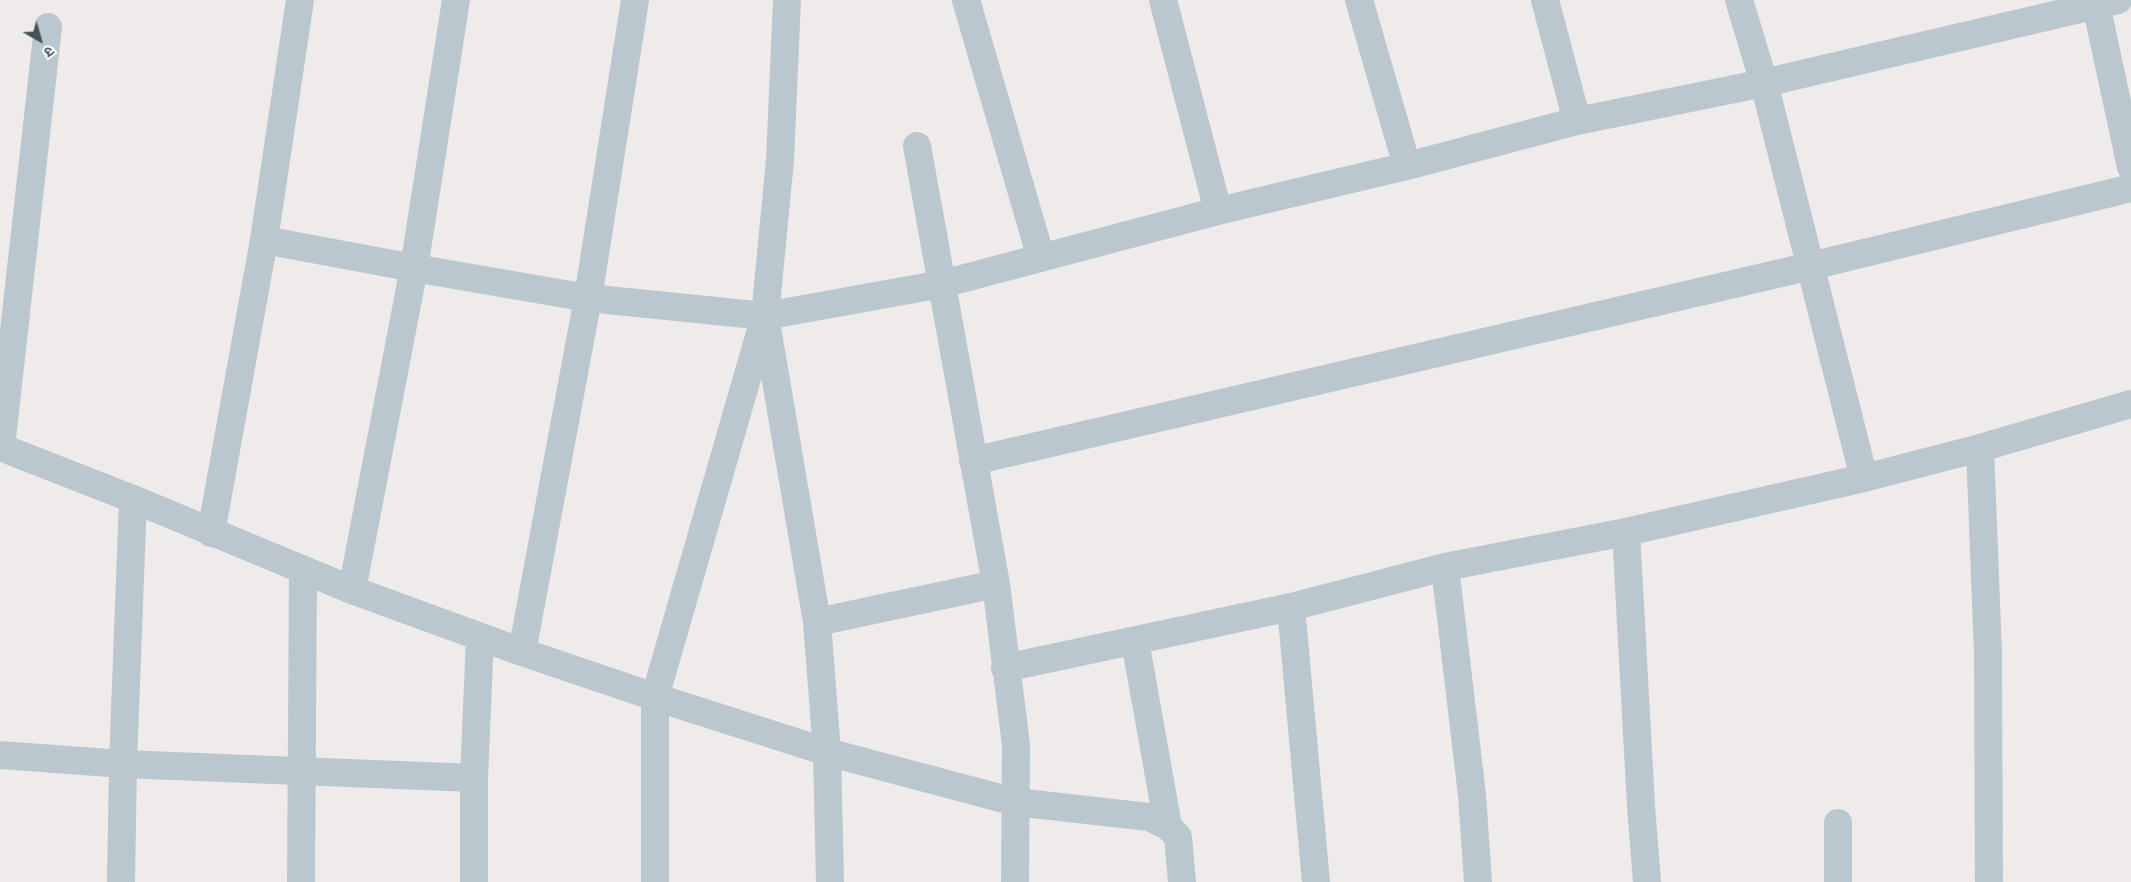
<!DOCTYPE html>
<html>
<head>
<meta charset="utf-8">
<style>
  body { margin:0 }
  #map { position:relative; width:2131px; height:882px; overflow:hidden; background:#efebeb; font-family:"Exo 2","Noto Sans Devanagari",sans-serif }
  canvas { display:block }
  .north { position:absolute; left:15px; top:15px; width:50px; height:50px; -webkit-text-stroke:4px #fff; paint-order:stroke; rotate:142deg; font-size:14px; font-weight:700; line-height:20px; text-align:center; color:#43515a }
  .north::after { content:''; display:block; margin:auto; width:18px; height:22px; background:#43515a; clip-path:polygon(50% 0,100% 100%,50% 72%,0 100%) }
</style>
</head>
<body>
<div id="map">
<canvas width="2131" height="882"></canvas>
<div class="north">उ</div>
</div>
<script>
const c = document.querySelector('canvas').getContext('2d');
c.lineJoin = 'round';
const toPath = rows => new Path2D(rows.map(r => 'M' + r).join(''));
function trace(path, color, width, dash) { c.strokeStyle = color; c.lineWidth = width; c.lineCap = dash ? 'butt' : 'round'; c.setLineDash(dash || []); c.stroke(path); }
trace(toPath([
  [966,0,1041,258],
  [1163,0,1218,211],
  [1359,0,1407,166],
  [1545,0,1577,121],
  [1739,0,1764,83,1864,478],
  [2095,0,2131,167],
  [917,146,996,584,1016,745,1015,882],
  [264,240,414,268,588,298,765,316,817,622,827,752,830,882],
  [765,316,942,284,1218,211,1407,166,1577,121,1764,83,2118,0],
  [0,447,133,499,352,590,522,652,655,697,827,752,1015,802,1149,817,1168,826,1178,837,1182,882],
  [1,447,48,27],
  [1980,448,1988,654,1989,882],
  [973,461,1811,266,2131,188],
  [1626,532,1641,806,1647,882],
  [211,533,264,240,300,0],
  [1445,567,1472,795,1478,882],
  [352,590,414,268,456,0],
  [1291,607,1316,882],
  [817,622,996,584],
  [1135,641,1168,826],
  [522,652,588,298,635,0],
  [1005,668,1291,607,1445,567,1626,532,1864,478,1980,448,2131,404],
  [0,755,123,764,474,778],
  [121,882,123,764,133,499],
  [301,882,303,571],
  [474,882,474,778,480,637],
  [655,882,655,697,765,316,780,160,787,0],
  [1838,882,1838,823]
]), '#bbc7cf', 28);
</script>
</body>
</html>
